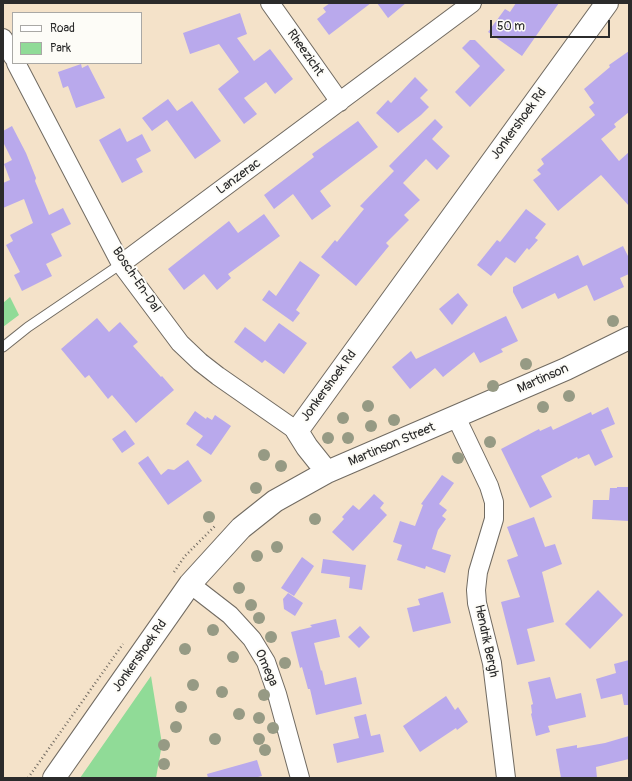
<!DOCTYPE html>
<html>
<head>
<meta charset="utf-8">
<style>
  body { margin:0 }
  #map { position:relative; width:632px; height:781px; overflow:hidden; background:#f4e2c9; font-family:Pangolin,sans-serif }
  canvas { display:block }
  .frame { position:absolute; inset:0; border:4px solid #2b2b2b; pointer-events:none }
  .legend { position:absolute; left:12px; top:12px; width:130px; height:52px; box-sizing:border-box; background:#fdfcf7; border:1px solid #a9a8a5; margin:0; padding:5px 7px; list-style:none; font-size:12px; color:#2b2b2b }
  .legend li { display:flex; align-items:center; gap:8px; height:20px }
  .legend b { width:20px; border:1px solid #a9a8a5 }
  .scale { position:absolute; left:490px; top:20px; width:120px; height:18px; box-sizing:border-box; border:2px solid #2b2b2b; border-top:0; padding-left:5px; font-size:12px; line-height:14px; white-space:nowrap; color:#2b2b2b; -webkit-text-stroke:3px #fdfcf7; paint-order:stroke }
</style>
</head>
<body>
<div id="map">
<canvas width="632" height="781"></canvas>
<div class="frame"></div>
<ul class="legend">
<li><b style="height:5px;background:#fff"></b>Road</li>
<li><b style="height:11px;background:#90db97"></b>Park</li>
</ul>
<div class="scale">50 m</div>
</div>
<script>
const c = document.querySelector('canvas').getContext('2d');
c.lineJoin = 'round';
function fill(path, color) { c.fillStyle = color; c.fill(path, 'evenodd'); }
const toPath = rows => new Path2D(rows.map(r => 'M' + r).join(''));
function trace(path, color, width, dash) { c.strokeStyle = color; c.lineWidth = width; c.lineCap = dash ? 'butt' : 'round'; c.setLineDash(dash || []); c.stroke(path); }
function label(font, color, halo, rows, align = 'center') {
  c.font = font + ' Pangolin,sans-serif'; c.lineWidth = 4; c.setLineDash([]); c.textBaseline = 'middle'; c.strokeStyle = halo; c.fillStyle = color; for (const [text, x, y, turn = 0] of rows) {
    c.save(); c.translate(x, y); c.rotate((+turn || 0) * Math.PI / 180); c.textAlign = isNaN(turn) ? turn : align; if (halo) c.strokeText(text, 0, 0); c.fillText(text, 0, 0); c.restore();
  }
}
fill(toPath([
  [10,297,19,315,3,327,3,303],
  [151,676,162,744,156,778,80,778]
]), '#90db97');
fill(toPath([
  [330,3,371,3,329,35,317,19,326,12,323,8],
  [377,3,406,3,388,18],
  [516,3,559,3,522,56,488,32,505,9,510,12],
  [240,13,247,34,237,38,254,61,270,49,293,79,275,94,266,82,244,98,257,114,244,124,218,89,239,72,219,44,190,54,183,33],
  [470,40,475,40,505,70,470,107,455,92,480,66,462,48],
  [629,51,629,112,614,124,616,127,601,139,619,161,629,152,629,206,601,175,558,211,533,180,541,174,537,170,544,164,541,159,595,115,589,107,594,103,584,89,610,67,609,65],
  [81,64,82,68,88,65,105,98,76,108,68,86,63,88,58,72],
  [415,77,428,90,420,98,429,107,421,115,398,133,376,113,388,100,391,103],
  [168,99,177,111,192,101,221,141,195,159,167,120,152,131,142,118],
  [435,119,443,127,432,139,450,156,437,170,426,159,403,183,420,200,404,215,409,220,386,243,389,246,356,286,321,257,335,240,337,242,364,209,360,206,394,171,389,166],
  [358,121,378,147,320,191,331,206,312,220,293,194,274,209,264,195,314,157,312,154],
  [12,126,26,153,36,178,35,181,49,215,63,208,71,224,51,234,62,256,46,264,52,276,22,291,14,275,20,272,6,245,13,241,10,235,33,223,24,199,3,208,3,183,10,180,4,164,12,160,3,142,3,131],
  [120,128,127,142,142,134,151,151,136,159,143,172,122,183,99,140],
  [526,209,546,224,535,238,538,240,529,250,527,248,515,263,506,257,491,276,477,265,497,240,500,242],
  [264,214,280,236,228,274,231,278,217,290,204,274,184,290,168,269,229,221,238,233],
  [623,246,629,258,629,274,620,278,624,287,594,301,587,285,558,299,555,293,522,309,513,292,513,287,578,255,583,266],
  [300,261,320,275,296,310,300,313,293,322,262,300,269,290,276,296],
  [458,293,468,305,452,325,439,309],
  [506,316,518,341,501,349,503,352,480,363,474,352,443,377,435,368,410,389,392,367,411,351,416,359],
  [97,318,109,332,120,322,138,342,133,346,161,377,162,376,174,390,136,423,112,395,108,399,89,375,85,378,61,349],
  [279,323,307,343,284,374,265,360,262,363,234,342,245,327,265,342],
  [608,407,615,424,601,430,613,457,595,466,589,454,578,459,577,457,541,476,552,497,530,508,501,449,539,429,540,431,551,426,553,430,591,412,592,415],
  [195,411,206,419,207,417,212,420,215,415,231,426,211,455,196,445,203,436,186,424],
  [125,430,135,444,122,453,112,439],
  [148,456,161,475,168,469,174,470,188,460,202,481,168,505,138,463],
  [442,475,454,483,439,504,447,510,442,516,446,519,438,530,432,549,451,555,445,573,426,566,425,569,397,560,402,545,393,542,400,521,415,526,423,505,421,504],
  [617,487,629,487,629,521,592,519,593,500,609,500,610,488,617,488],
  [374,494,384,503,380,508,387,515,353,551,332,532,344,519,342,517,353,505,359,510],
  [534,517,545,547,555,544,562,564,542,572,554,622,527,629,535,661,517,665,501,602,520,597,507,560,518,556,507,527],
  [302,557,314,566,294,596,281,588],
  [323,559,366,565,362,590,349,588,350,577,321,573],
  [598,590,623,615,590,649,565,624],
  [443,592,451,623,413,632,407,608,420,605,418,599],
  [288,593,303,603,295,616,284,609,283,599],
  [336,619,340,637,314,643,321,671,322,670,325,685,356,677,362,704,316,715,310,689,308,689,302,667,300,668,291,632,312,627,310,625],
  [360,626,370,637,359,648,348,637],
  [629,660,629,705,624,705,622,694,601,699,596,679,616,673,614,664],
  [550,677,556,699,581,693,586,717,548,726,550,732,536,736,531,714,532,713,531,705,533,704,528,682],
  [446,696,455,710,458,707,468,722,457,730,456,728,420,752,403,726],
  [366,714,371,736,380,734,384,752,337,763,333,744,359,738,354,717],
  [629,736,629,759,596,767,597,778,561,778,556,749,577,745,577,748,605,743],
  [257,760,262,776,254,778,208,778,207,774]
]), '#b9a9ec');
const service = toPath([
  [3,347,28,327,121,264]
]);
const minor = toPath([
  [270,3,340,102],
  [3,38,13,57],
  [16,63,121,264,180,343,200,362,218,376,297,431],
  [121,264,472,3],
  [456,417,489,486,494,502,494,519,478,572,476,590,477,603,492,663,506,778],
  [190,584,230,615,252,639,266,662,277,694,300,778]
]);
const tertiary = toPath([
  [327,472,307,447,297,431,607,3],
  [54,778,190,584,241,528,275,501,327,472,566,369,629,338]
]);
trace(service, '#716b62', 11);
trace(minor, '#716b62', 20);
trace(tertiary, '#716b62', 24);
trace(toPath([
  [174,572,185,556,215,526],
  [28,778,123,644]
]), '#716b62', 2.5, [1, 3]);
trace(service, '#fff', 9);
trace(minor, '#fff', 18);
trace(tertiary, '#fff', 22);
c.fillStyle = '#969a84';
for (const [x, y] of [
  [613,321],
  [526,364],
  [493,386],
  [569,396],
  [368,406],
  [543,407],
  [343,418],
  [394,420],
  [371,426],
  [328,438],
  [348,438],
  [490,442],
  [264,455],
  [458,458],
  [281,466],
  [256,488],
  [209,517],
  [315,519],
  [277,547],
  [257,556],
  [239,588],
  [251,605],
  [259,618],
  [213,630],
  [271,637],
  [185,649],
  [233,657],
  [285,663],
  [193,685],
  [222,692],
  [264,695],
  [181,707],
  [239,714],
  [259,718],
  [176,727],
  [273,728],
  [215,739],
  [259,739],
  [164,745],
  [265,750],
  [164,764]
]) { c.beginPath(); c.arc(x, y, 6, 0, 2 * Math.PI); c.fill(); }
label('13px', '#2b2b2b', '#fdfcf7', [
  ["Rheezicht",305,53,55],
  ["Jonkershoek Rd",519,124,-54],
  ["Lanzerac",239,177,-36],
  ["Bosch-En-Dal",136,280,56],
  ["Martinson",543,379,-24],
  ["Jonkershoek Rd",329,386,-54],
  ["Martinson Street",392,445,-23],
  ["Hendrik Bergh",486,641,78],
  ["Jonkershoek Rd",140,656,-55],
  ["Omega",266,668,66]
]);
</script>
</body>
</html>
